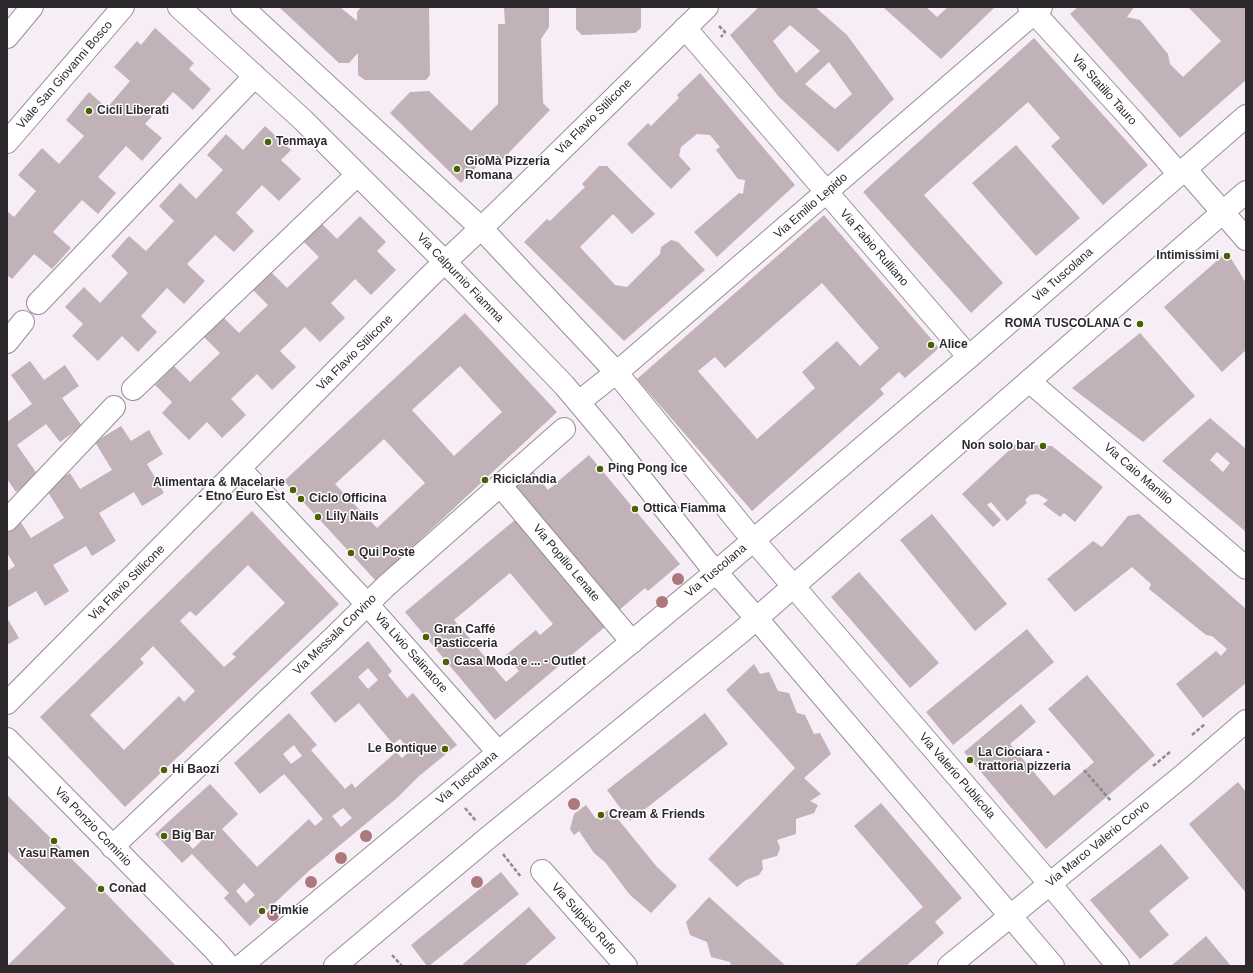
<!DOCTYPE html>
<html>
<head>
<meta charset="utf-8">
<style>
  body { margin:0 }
  #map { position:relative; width:1253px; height:973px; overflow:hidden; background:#f6edf7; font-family:Helvetica,sans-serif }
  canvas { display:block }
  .frame { position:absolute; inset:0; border:8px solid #2c282c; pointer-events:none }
</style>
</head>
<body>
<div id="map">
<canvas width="1253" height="973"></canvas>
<div class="frame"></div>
</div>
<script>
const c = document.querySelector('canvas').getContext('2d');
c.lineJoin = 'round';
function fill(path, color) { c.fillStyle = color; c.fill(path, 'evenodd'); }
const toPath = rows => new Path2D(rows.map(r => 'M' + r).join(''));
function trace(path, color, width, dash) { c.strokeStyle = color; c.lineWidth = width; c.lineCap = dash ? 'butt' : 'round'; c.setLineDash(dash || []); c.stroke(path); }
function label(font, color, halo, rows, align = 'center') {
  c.font = font + ' Helvetica,sans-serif'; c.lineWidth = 3; c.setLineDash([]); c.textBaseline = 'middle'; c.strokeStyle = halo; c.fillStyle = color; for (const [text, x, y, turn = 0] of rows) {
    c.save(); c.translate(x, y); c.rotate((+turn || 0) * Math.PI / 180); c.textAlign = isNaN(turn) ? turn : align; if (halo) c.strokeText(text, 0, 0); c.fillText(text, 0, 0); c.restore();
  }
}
fill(toPath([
  [279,7,340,7,357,21,357,12,361,7,428,7,429,8,430,75,426,80,365,80,358,75,358,53,349,63,339,63],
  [504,7,549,7,549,27,541,39,543,103,550,110,499,163,488,155,461,183,390,113,410,92,429,91,471,131,498,104,498,24,505,24],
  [576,7,641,7,641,28,635,33,582,35,576,29],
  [759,7,815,7,847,35,894,99,838,152,779,97,730,35],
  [790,25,820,51,796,73,773,41],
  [829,62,852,94,835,109,805,84],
  [883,7,926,7,937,17,948,7,995,7,941,59],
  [1078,7,1134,7,1127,17,1140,20,1168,54,1170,64,1183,77,1221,41,1188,7,1246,7,1246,80,1180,138,1070,14],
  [155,28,194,63,189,69,211,89,193,110,173,92,145,124,162,138,142,161,126,146,98,177,116,193,98,214,82,200,53,232,71,248,52,269,34,254,12,279,7,275,7,211,14,217,36,191,18,175,42,148,59,164,84,136,66,120,89,92,107,108,130,81,114,67,137,41,141,45],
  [1034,38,1148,165,1103,205,1051,146,1060,138,1028,102,924,195,1003,283,971,313,863,192],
  [700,73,795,185,717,257,694,232,739,193,743,194,745,180,738,179,716,150,720,147,710,135,697,134,681,147,679,156,691,169,671,189,627,144,648,123,651,126,679,98,677,95],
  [265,126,291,150,281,160,301,179,279,201,262,185,236,213,254,231,234,252,215,235,187,264,205,281,184,304,167,288,141,316,157,332,138,352,122,336,98,361,72,336,83,324,65,307,84,287,100,303,128,273,111,256,129,236,146,251,174,221,159,206,180,183,196,199,223,170,207,155,226,134,243,150],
  [1016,145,1080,218,1036,256,972,183],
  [599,166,607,166,655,214,632,234,613,214,580,247,615,285,627,287,660,254,661,247,671,240,678,242,705,270,624,341,524,242,547,219,550,221,585,187,582,184],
  [824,215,939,348,905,378,899,372,880,389,884,394,752,511,637,379],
  [822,283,879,348,860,366,837,341,802,372,815,388,757,439,698,371,715,357,725,368],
  [360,216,386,242,377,251,396,270,371,295,355,279,331,303,345,318,320,342,305,327,280,351,296,367,272,390,257,374,231,399,246,415,222,438,207,422,189,440,162,413,172,402,155,385,174,366,190,382,220,353,204,337,224,318,239,333,268,305,253,290,271,272,287,288,319,257,303,241,321,223,337,239],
  [1227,252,1246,283,1246,350,1222,372,1164,307],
  [465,313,557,412,376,581,284,481],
  [460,366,502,412,454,456,412,410],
  [384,439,425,483,377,528,335,484],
  [1140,333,1195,396,1143,442,1072,388],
  [30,361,44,380,65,365,79,386,62,398,82,426,60,442,46,424,17,445,38,475,16,492,7,479,7,422,32,404,11,375],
  [1210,418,1246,449,1246,532,1162,461],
  [1217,452,1230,463,1223,472,1210,460],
  [121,426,131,441,149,430,163,454,147,464,164,493,142,506,134,492,99,513,116,541,92,556,86,546,53,565,69,591,45,606,36,591,7,608,7,571,15,566,7,553,7,529,20,521,31,538,64,518,45,487,70,473,80,489,112,470,95,442],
  [1016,444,1052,446,1103,487,1075,522,1064,513,1060,517,1043,504,1048,500,1038,494,1030,495,1025,500,1027,503,1007,521,991,502,987,505,1001,520,993,527,962,494],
  [589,455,680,564,648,591,645,588,618,611,513,485,532,470,548,490],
  [252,511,339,604,125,807,40,717],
  [248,565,285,603,232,654,236,657,224,667,180,621,190,611,196,616],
  [153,646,195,691,184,702,179,696,124,750,90,715,144,663,140,659],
  [932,514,1007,604,975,631,900,540],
  [1139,514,1246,609,1246,683,1203,718,1176,684,1216,651,1221,656,1227,649,1212,636,1206,635,1149,589,1151,584,1132,567,1075,612,1047,579,1093,541,1102,547,1128,516],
  [516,519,606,626,495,720,405,612],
  [510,573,553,624,540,635,536,630,506,655,519,671,506,682,454,620],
  [859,572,939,663,910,688,831,597],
  [7,618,19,638,7,645],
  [1027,629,1054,662,953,745,926,712],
  [368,641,392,671,388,675,407,698,413,693,457,745,418,777,397,798,310,870,250,926,224,898,229,893,192,854,182,863,155,834,210,784,238,814,222,829,257,867,309,819,315,826,323,819,284,774,260,794,234,763,289,713,317,745,311,750,345,789,352,783,355,788,396,752,402,758,410,751,400,739,393,744,359,703,335,723,310,693],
  [368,668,378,680,368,689,358,677],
  [294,745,302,756,291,764,283,754],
  [343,808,352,818,341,827,332,816],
  [190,829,201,841,193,849,182,837],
  [244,883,255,895,246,903,236,891],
  [754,664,760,674,769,672,778,691,789,693,797,713,805,715,814,734,820,733,831,754,804,778,821,794,810,801,818,805,814,813,796,819,796,834,777,840,780,848,777,856,762,860,763,869,759,875,746,880,737,887,708,859,795,768,726,690],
  [1087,675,1155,755,1046,849,964,752,1021,704,1036,722,1010,744,1054,796,1094,762,1048,709],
  [705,713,728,744,630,821,607,790],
  [1238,782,1246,792,1246,893,1189,824],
  [7,795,91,878,176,966,7,966,66,908,7,851],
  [881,803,962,898,935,922,944,933,906,966,854,966,923,907,854,826],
  [586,805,596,819,608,810,617,818,657,867,677,886,651,913,630,895,605,862,594,853,579,831,574,835,570,829,574,814],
  [1161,844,1189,878,1149,911,1169,935,1140,959,1090,900],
  [501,872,519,894,429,966,427,966,411,945],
  [709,897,786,966,731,966,730,962,711,957,707,942,690,935,686,922],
  [529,907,556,938,524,966,461,966],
  [1206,936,1231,966,1171,966]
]), '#c0b2b6');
const minor = toPath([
  [179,7,303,120,445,262,564,385,611,441,708,563,757,619,1053,966],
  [242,7,481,228,616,372,744,529,1050,884,1118,966],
  [1029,7,1132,120,1179,174],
  [685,28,969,357],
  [7,37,32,7],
  [7,142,123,7],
  [1185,169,1246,239],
  [38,303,255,76],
  [7,342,23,322],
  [1029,381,1246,568],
  [133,389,357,175],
  [579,402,629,362,1041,7],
  [240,469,367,604,498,752],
  [500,485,632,642],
  [7,520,114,407],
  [7,703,429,277,495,215,707,7],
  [7,739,214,949,229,966],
  [112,847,330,641,386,586,564,429],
  [542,871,626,966],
  [949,966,1181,777,1246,721]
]);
const major = toPath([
  [241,966,716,572,969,357,1246,116],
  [335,966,489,837,741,632,1246,192]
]);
trace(minor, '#978e97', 24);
trace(major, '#978e97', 24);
trace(toPath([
  [719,26,725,32,721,37],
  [1192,735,1205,724],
  [1153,766,1170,752],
  [1084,770,1111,801],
  [465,808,476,821],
  [503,854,521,877],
  [392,955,402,966]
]), '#8f8990', 2.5, [4, 2]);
trace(minor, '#fff', 22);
trace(major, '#fff', 22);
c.fillStyle = '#ab787b';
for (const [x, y] of [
  [678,579],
  [662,602],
  [574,804],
  [366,836],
  [341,858],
  [311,882],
  [477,882],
  [273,915]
]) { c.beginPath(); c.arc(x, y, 6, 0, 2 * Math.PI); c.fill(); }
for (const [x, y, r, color] of [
  [89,111,4,"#4b5f06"],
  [268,142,4,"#4b5f06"],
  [457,169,4,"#4b5f06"],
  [1227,256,4,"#4b5f06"],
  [1140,324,4,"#4b5f06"],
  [931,345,4,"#4b5f06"],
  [1043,446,4,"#4b5f06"],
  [600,469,4,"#4b5f06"],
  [485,480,4,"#4b5f06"],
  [293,490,4,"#4b5f06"],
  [301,499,4,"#4b5f06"],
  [635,509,4,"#4b5f06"],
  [318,517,4,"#4b5f06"],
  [351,553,4,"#4b5f06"],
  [426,637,4,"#4b5f06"],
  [446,662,4,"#4b5f06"],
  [445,749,4,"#4b5f06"],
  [970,760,4,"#4b5f06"],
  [164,770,4,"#4b5f06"],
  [601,815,4,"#4b5f06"],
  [164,836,4,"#4b5f06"],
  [54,841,4,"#4b5f06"],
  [101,889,4,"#4b5f06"],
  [262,911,4,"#4b5f06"]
]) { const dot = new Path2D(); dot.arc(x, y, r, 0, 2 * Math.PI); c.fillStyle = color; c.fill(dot); trace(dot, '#fff', 1.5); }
label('12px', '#2c282c', '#fff', [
  ["Viale San Giovanni Bosco",65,75,-49],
  ["Via Statilio Tauro",1104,90,48],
  ["Via Flavio Stilicone",594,117,-45],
  ["Via Emilio Lepido",811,206,-41],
  ["Via Fabio Rulliano",874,248,49],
  ["Via Tuscolana",1063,275,-41],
  ["Via Calpurnio Fiamma",460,278,46],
  ["Via Flavio Stilicone",355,353,-45],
  ["Via Caio Manilio",1138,474,41],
  ["Via Popilio Lenate",566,563,50],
  ["Via Tuscolana",716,571,-40],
  ["Via Flavio Stilicone",127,583,-45],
  ["Via Messala Corvino",335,635,-44],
  ["Via Livio Salinatore",411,653,48],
  ["Via Valerio Publicola",957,776,49],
  ["Via Tuscolana",467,778,-40],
  ["Via Ponzio Cominio",93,827,46],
  ["Via Marco Valerio Corvo",1098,844,-39],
  ["Via Sulpicio Rufo",584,919,48]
]);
label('bold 12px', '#2c282c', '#fff', [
  ["Cicli Liberati",97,111],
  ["Tenmaya",276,142],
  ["GioMà Pizzeria",465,162],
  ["Romana",465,176],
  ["Intimissimi",1219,256,"right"],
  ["ROMA TUSCOLANA C",1132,324,"right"],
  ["Alice",939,345],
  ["Non solo bar",1035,446,"right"],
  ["Ping Pong Ice",608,469],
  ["Riciclandia",493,480],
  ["Alimentara & Macelarie",285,483,"right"],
  ["- Etno Euro Est",285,497,"right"],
  ["Ciclo Officina",309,499],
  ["Ottica Fiamma",643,509],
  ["Lily Nails",326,517],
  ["Qui Poste",359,553],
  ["Gran Caffé",434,630],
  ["Pasticceria",434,644],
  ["Casa Moda e ... - Outlet",454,662],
  ["Le Bontique",437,749,"right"],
  ["La Ciociara -",978,753],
  ["trattoria pizzeria",978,767],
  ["Hi Baozi",172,770],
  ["Cream & Friends",609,815],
  ["Big Bar",172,836],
  ["Yasu Ramen",54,854,"center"],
  ["Conad",109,889],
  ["Pimkie",270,911]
], 'left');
</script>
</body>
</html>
